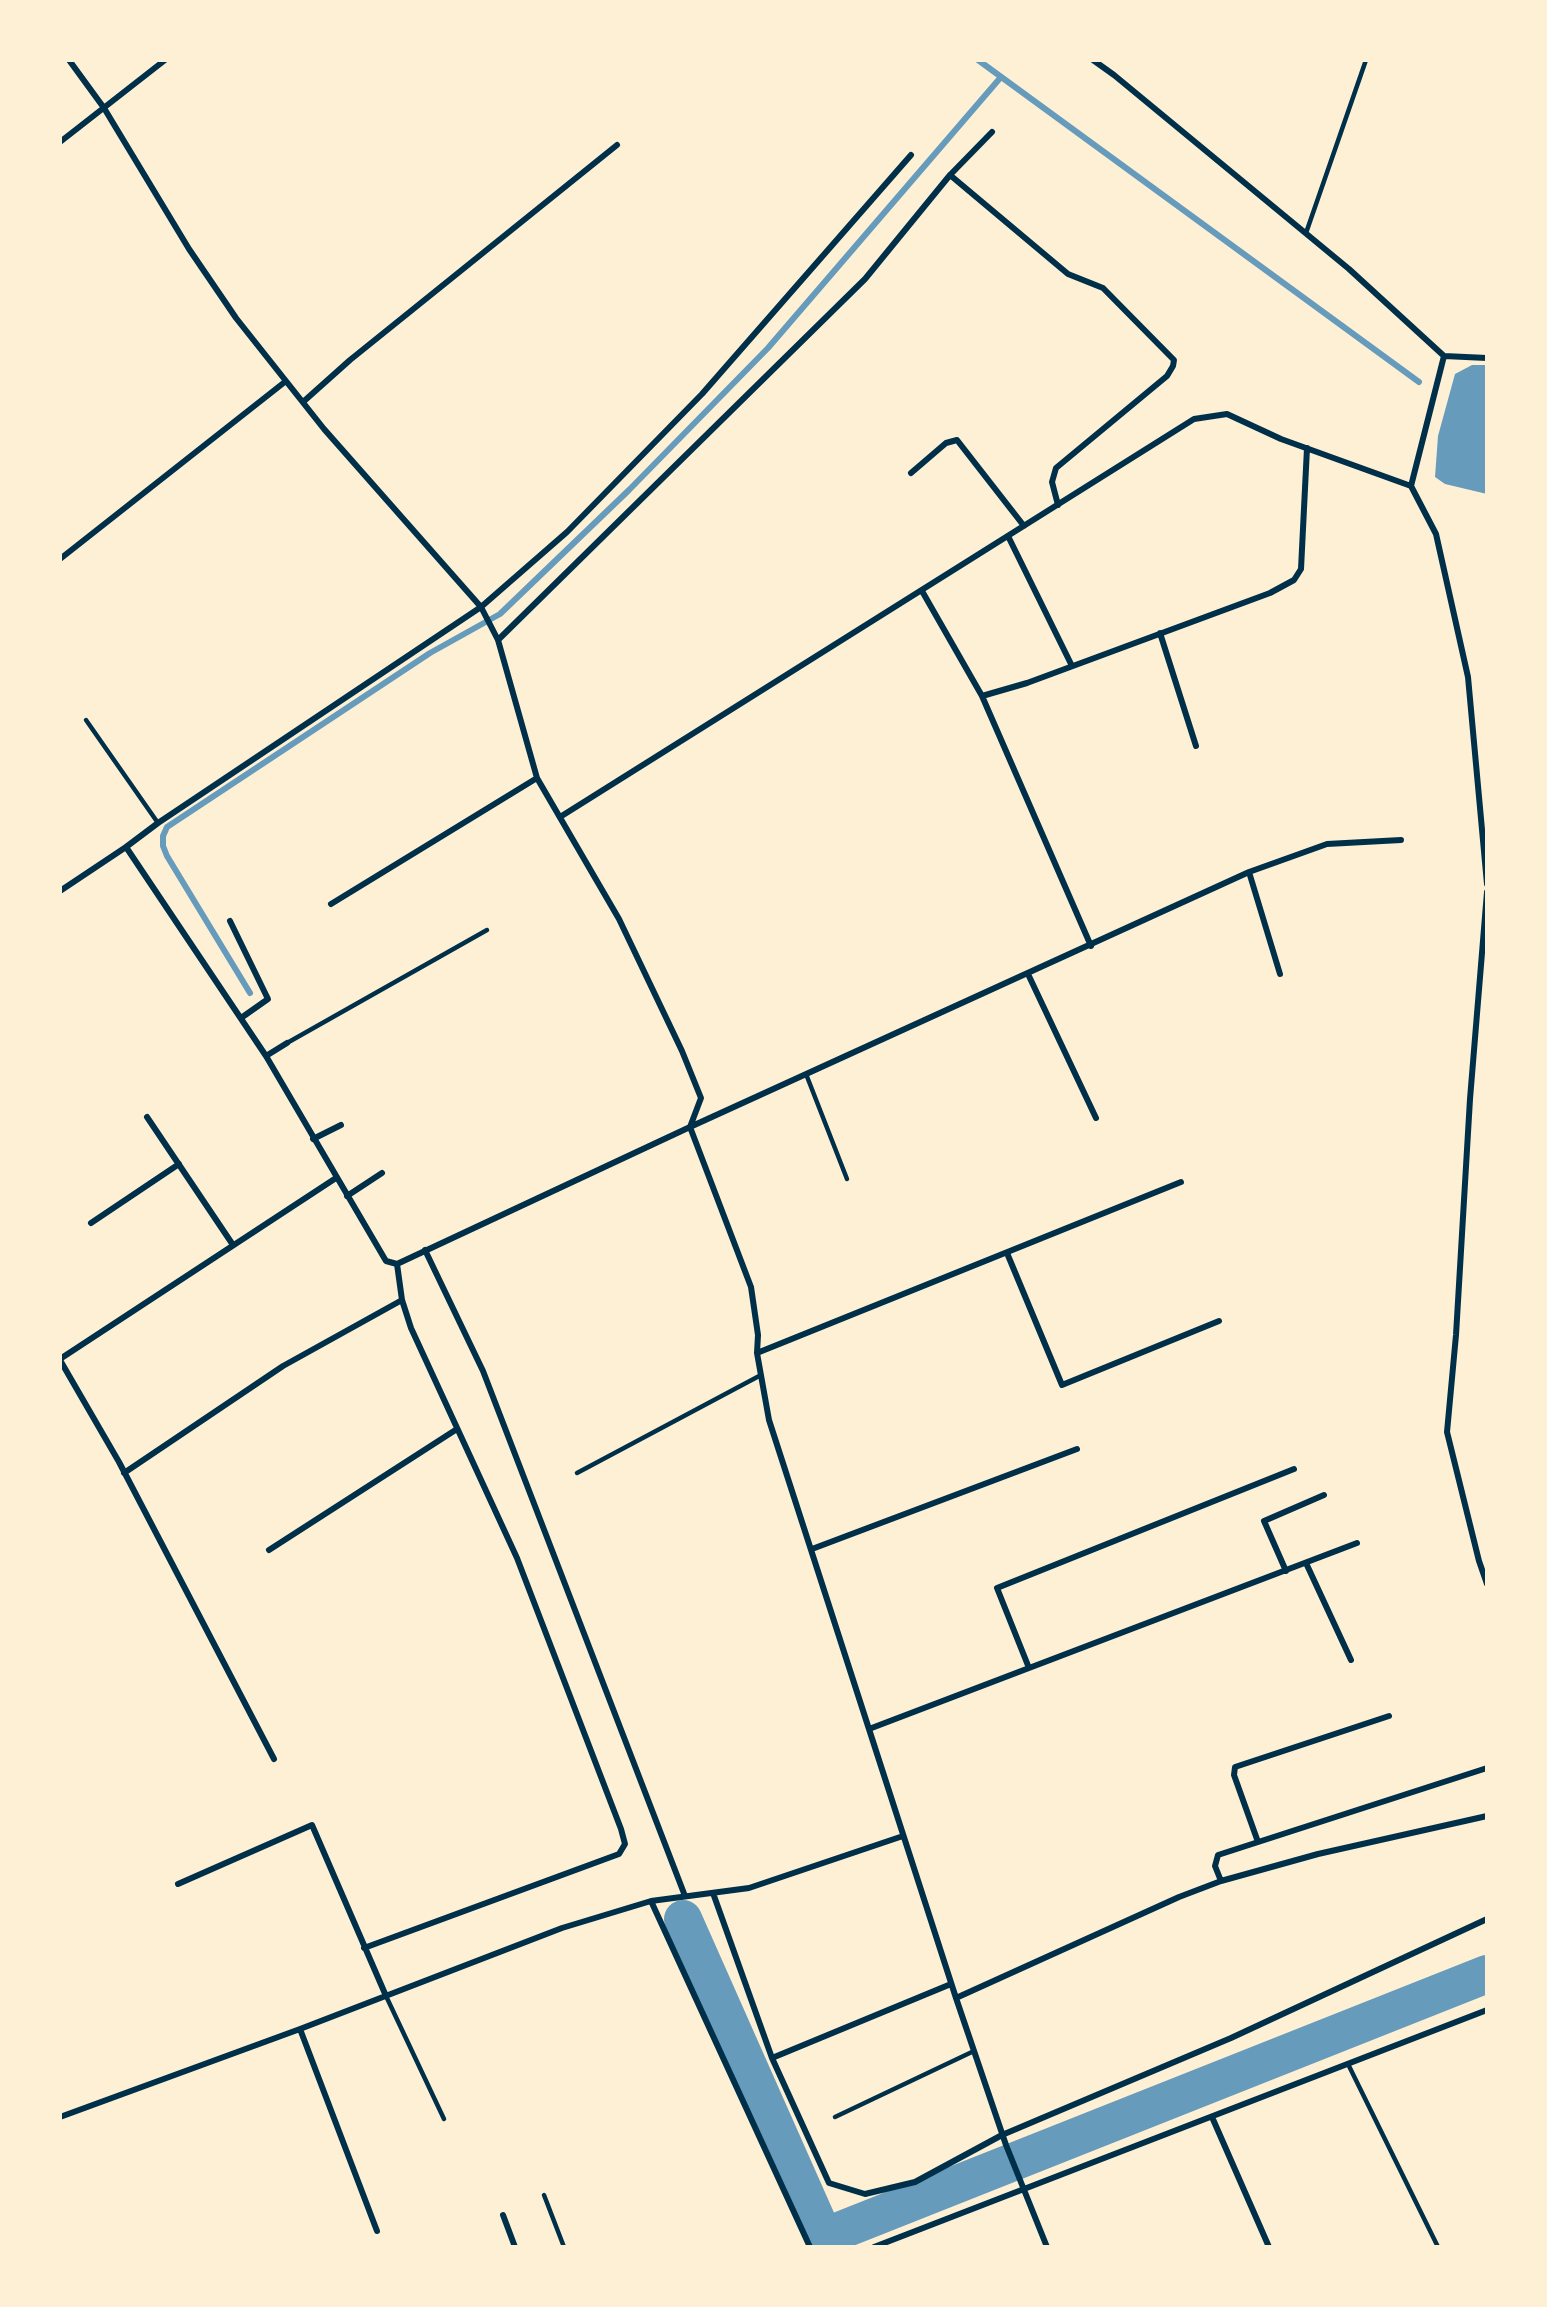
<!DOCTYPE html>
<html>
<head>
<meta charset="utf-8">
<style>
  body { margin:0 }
  #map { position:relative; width:1547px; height:2307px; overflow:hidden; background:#fdf0d5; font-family:Lato,sans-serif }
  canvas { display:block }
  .frame { position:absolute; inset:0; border:62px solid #fdf0d5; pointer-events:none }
</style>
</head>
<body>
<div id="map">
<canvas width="1547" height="2307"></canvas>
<div class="frame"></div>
</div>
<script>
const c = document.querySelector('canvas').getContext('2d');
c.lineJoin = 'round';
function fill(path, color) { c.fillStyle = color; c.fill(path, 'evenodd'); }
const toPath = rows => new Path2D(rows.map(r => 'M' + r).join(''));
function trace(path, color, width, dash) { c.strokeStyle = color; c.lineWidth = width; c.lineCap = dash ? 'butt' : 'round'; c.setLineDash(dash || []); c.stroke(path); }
fill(toPath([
  [1472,365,1487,365,1487,494,1445,484,1435,477,1438,436,1455,374]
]), '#669bbc');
trace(toPath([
  [978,60,1419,382],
  [250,993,167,856,163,846,163,836,167,827,430,653,500,614,629,490,768,348,1001,77]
]), '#669bbc', 6);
trace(toPath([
  [683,1919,824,2237,1487,1974]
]), '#669bbc', 38);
trace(toPath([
  [1306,233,1366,60],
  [86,720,158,823],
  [287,1043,487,930],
  [806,1074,847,1179],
  [577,1473,761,1375],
  [386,1996,444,2119],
  [1348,2064,1438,2247],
  [835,2117,974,2051],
  [544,2195,564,2247]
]), '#003049', 4.5);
trace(toPath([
  [69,60,104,108,189,249,236,318,324,429,481,607,498,640,537,778,619,919,682,1051,701,1098,690,1127,751,1287,758,1335,757,1353,769,1420,956,1998,1006,2145,1047,2247],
  [1093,60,1114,75,1349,269,1444,356,1487,358],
  [60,142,165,60],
  [950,175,1068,274,1103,288,1174,360,1173,366,1167,376,1056,468,1052,482,1058,505],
  [1444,356,1411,486,1436,534,1468,677,1487,884],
  [303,402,350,360,617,145],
  [911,473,946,443,957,440,1024,526],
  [1008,536,1072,666],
  [60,559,286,381],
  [922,591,982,696,1027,683,1270,593,1294,580,1301,569,1307,448],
  [1160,633,1196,746],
  [498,640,865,279,950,175,992,132],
  [982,696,1091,946],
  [560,817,1194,419,1227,414,1281,439,1411,486],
  [126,847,158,823,481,607,567,532,702,394,911,155],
  [1249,872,1280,974],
  [60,891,126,847,266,1056,386,1261,397,1264,690,1127,1249,872,1327,844,1401,840],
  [1487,892,1470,1099,1456,1335,1447,1432,1479,1561,1487,1584],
  [331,904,537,778],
  [230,921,268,999,241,1018],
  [1028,974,1096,1118],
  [266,1056,287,1043],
  [147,1117,233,1245],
  [313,1139,341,1125],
  [347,1196,382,1173],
  [91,1223,179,1164],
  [425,1250,483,1371,685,1896],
  [1007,1253,1062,1385,1219,1321],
  [757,1353,1181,1182],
  [60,1359,336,1178],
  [60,1360,119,1462,274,1759],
  [124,1473,283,1366,402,1300],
  [812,1549,1077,1449],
  [269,1550,457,1429],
  [1306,1563,1351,1660],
  [1286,1571,1264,1521,1324,1495],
  [1029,1668,997,1588,1294,1469],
  [869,1729,1357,1543],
  [1258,1842,1234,1775,1235,1767,1389,1716],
  [1221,1881,1215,1866,1218,1855,1487,1768],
  [178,1884,312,1825,386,1996],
  [713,1893,772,2058,829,2183,865,2194,915,2182,1002,2135,1231,2038,1487,1919],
  [651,1901,810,2247],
  [364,1948,619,1854,625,1844,621,1829,517,1558,411,1328,402,1300,397,1264],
  [956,1998,1179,1897,1221,1881,1318,1854,1487,1816],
  [300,2029,377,2231],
  [772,2058,951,1984],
  [60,2117,300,2029,562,1928,651,1901,749,1888,903,1836],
  [1212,2117,1269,2247],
  [503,2215,515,2247],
  [874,2247,1487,2010]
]), '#003049', 6);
</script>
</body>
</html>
